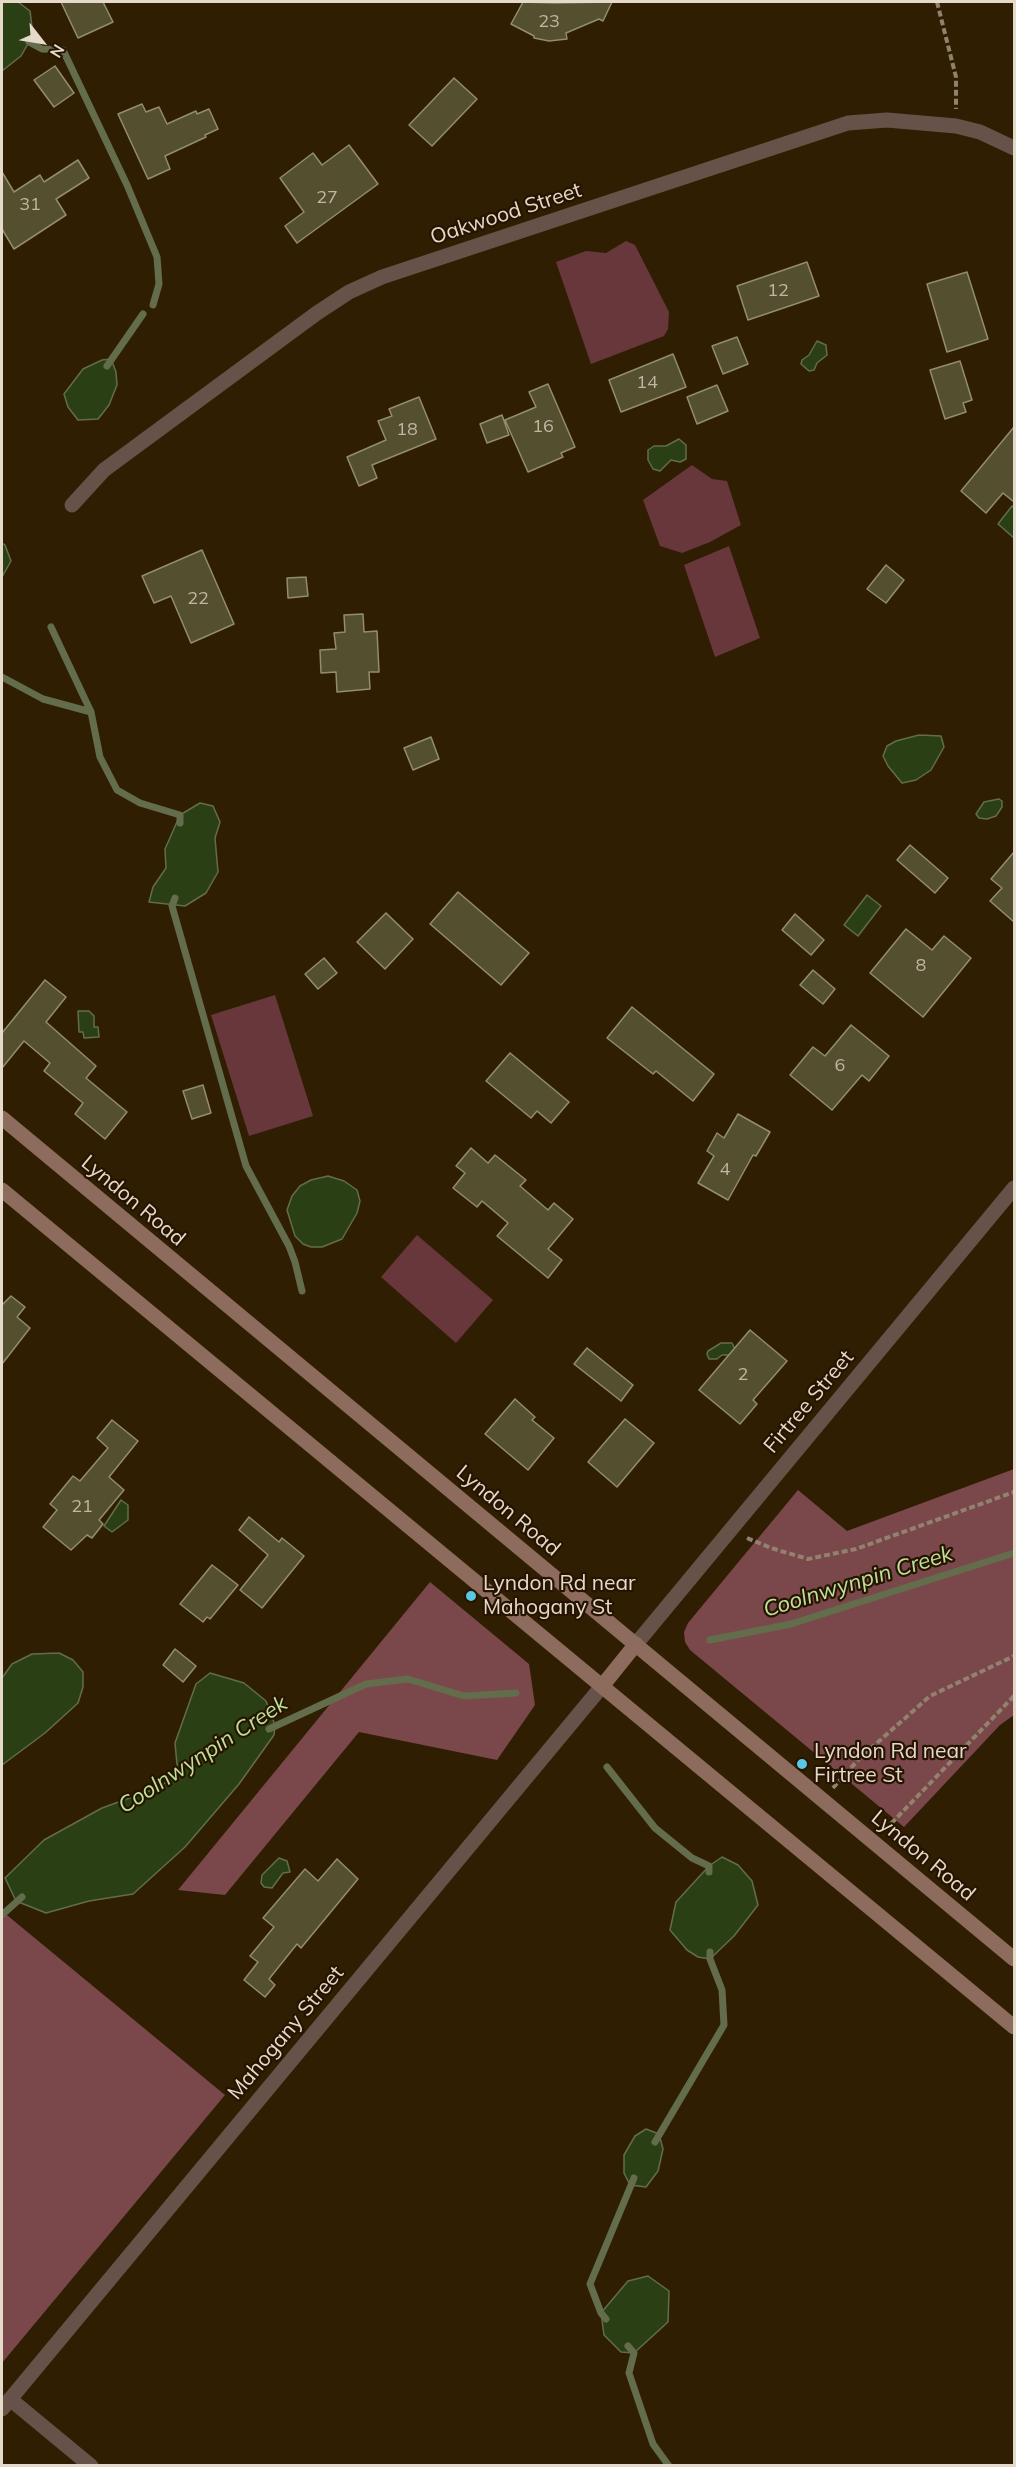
<!DOCTYPE html>
<html>
<head>
<meta charset="utf-8">
<style>
  body { margin:0 }
  #map { position:relative; width:1016px; height:2467px; overflow:hidden; background:#301e03; font-family:Mulish,sans-serif }
  canvas { display:block }
  .frame { position:absolute; inset:0; border:3px solid #e5d9ca; pointer-events:none }
  .north { position:absolute; left:12px; top:12px; width:60px; height:60px; -webkit-text-stroke:4px #261400; paint-order:stroke; rotate:121deg; font-size:16px; font-weight:700; line-height:24px; text-align:center; color:#e5d9ca }
  .north::after { content:''; display:block; margin:auto; width:21px; height:27px; background:#e5d9ca; clip-path:polygon(50% 0,100% 100%,50% 72%,0 100%) }
</style>
</head>
<body>
<div id="map">
<canvas width="1016" height="2467"></canvas>
<div class="frame"></div>
<div class="north">N</div>
</div>
<script>
const c = document.querySelector('canvas').getContext('2d');
c.lineJoin = 'round';
function fill(path, color) { c.fillStyle = color; c.fill(path, 'evenodd'); }
const toPath = rows => new Path2D(rows.map(r => 'M' + r).join(''));
function trace(path, color, width, dash) { c.strokeStyle = color; c.lineWidth = width; c.lineCap = dash ? 'butt' : 'round'; c.setLineDash(dash || []); c.stroke(path); }
function label(font, color, halo, rows, align = 'center') {
  c.font = font + ' Mulish,sans-serif'; c.lineWidth = 4.5; c.setLineDash([]); c.textBaseline = 'middle'; c.strokeStyle = halo; c.fillStyle = color; for (const [text, x, y, turn = 0] of rows) {
    c.save(); c.translate(x, y); c.rotate((+turn || 0) * Math.PI / 180); c.textAlign = isNaN(turn) ? turn : align; if (halo) c.strokeText(text, 0, 0); c.fillText(text, 0, 0); c.restore();
  }
}
fill(toPath([
  [626,241,635,245,669,312,668,329,664,336,591,364,556,262,586,251,606,253],
  [692,465,712,479,727,481,741,525,710,542,682,553,660,546,643,500],
  [729,546,760,638,715,657,684,565],
  [275,995,313,1116,249,1136,211,1015],
  [417,1235,493,1300,456,1343,381,1277]
]), '#68373b');
fill(toPath([
  [1014,1469,1014,1715,1000,1725,904,1827,690,1650,685,1642,684,1632,688,1623,798,1490,847,1531],
  [430,1582,529,1664,535,1705,497,1760,359,1732,225,1895,178,1890],
  [2,1911,225,2095,2,2363]
]), '#7a474b');
const water = toPath([
  [2,2,18,2,30,11,33,35,21,56,2,71,2,2],
  [817,341,826,345,827,355,817,363,814,370,809,371,801,364,802,360,809,355,817,341],
  [111,359,116,372,117,385,109,405,98,419,78,420,68,407,64,394,83,369,102,360,111,359],
  [679,439,686,445,686,459,680,462,671,460,660,471,653,469,648,460,648,450,654,446,666,446,679,439],
  [1012,506,1014,508,1014,538,998,524,1012,506],
  [2,543,5,545,11,561,2,577,2,543],
  [919,735,941,736,944,747,931,770,916,780,902,783,888,766,883,756,887,746,896,741,919,735],
  [999,799,1002,801,1002,807,996,816,987,819,979,818,976,814,984,802,999,799],
  [200,803,213,806,220,822,215,838,218,872,206,893,185,906,149,902,153,887,166,868,165,849,180,815,200,803],
  [867,895,881,906,858,936,844,925,867,895],
  [78,1011,89,1011,94,1016,94,1027,98,1027,99,1037,84,1038,83,1032,79,1032,78,1011],
  [328,1176,344,1181,357,1190,360,1201,357,1213,342,1239,322,1247,311,1247,303,1244,295,1236,287,1210,292,1196,300,1186,311,1180,328,1176],
  [721,1343,732,1343,735,1349,730,1355,722,1355,717,1359,709,1359,707,1354,708,1351,721,1343],
  [121,1500,128,1505,128,1520,112,1532,104,1526,121,1500],
  [59,1653,73,1660,83,1672,83,1687,78,1703,45,1733,2,1765,2,1678,12,1664,32,1654,59,1653],
  [210,1673,244,1683,266,1701,275,1725,274,1735,239,1784,185,1847,133,1894,89,1901,46,1913,16,1901,5,1878,44,1840,102,1808,157,1788,178,1775,175,1743,196,1684,210,1673],
  [722,1857,738,1865,752,1881,758,1905,734,1936,710,1959,698,1957,687,1950,670,1930,676,1902,709,1866,722,1857],
  [279,1858,287,1861,290,1872,283,1873,272,1888,264,1887,261,1883,262,1875,279,1858],
  [646,2129,659,2134,663,2149,658,2171,646,2187,630,2185,624,2173,624,2155,635,2136,646,2129],
  [648,2276,669,2291,668,2322,634,2353,621,2352,604,2335,601,2313,628,2281,648,2276]
]);
fill(water, '#2b3f15');
trace(water, '#636d4b', 1.5);
trace(toPath([
  [29,42,42,49,63,50,127,185,157,257,159,284,153,305],
  [107,366,143,314],
  [51,627,91,712,100,757,117,790,140,803,180,815,180,823],
  [2,677,43,699,91,712],
  [175,898,172,906,246,1166,289,1246,295,1262,302,1291],
  [710,1640,791,1624,1014,1553],
  [269,1729,366,1684,408,1679,464,1696,516,1693],
  [607,1767,655,1828,692,1858,709,1866,709,1872],
  [2,1915,22,1897],
  [655,2142,724,2025,722,1990,710,1959,710,1952],
  [606,2319,601,2313,590,2284,634,2178],
  [628,2346,634,2353,629,2373,653,2444,669,2466]
]), '#636d4b', 7);
const building = toPath([
  [61,2,103,2,113,22,78,38,61,2],
  [523,2,555,3,612,2,603,21,599,19,566,33,567,39,549,41,534,38,534,36,511,24,523,2],
  [55,66,74,93,54,107,34,80,55,66],
  [454,78,477,99,432,146,409,125,454,78],
  [142,104,146,112,159,107,167,124,196,111,197,114,209,109,218,129,205,135,206,137,165,156,170,169,148,179,118,114,142,104],
  [349,145,378,184,297,243,285,226,304,212,280,178,313,153,322,165,349,145],
  [78,160,89,178,56,199,66,215,14,249,2,229,2,172,14,192,40,175,44,182,78,160],
  [807,262,819,296,748,320,737,286,807,262],
  [967,272,988,339,947,352,927,284,967,272],
  [737,337,748,364,723,374,712,346,737,337],
  [673,354,686,387,621,412,609,380,673,354],
  [960,361,972,400,963,403,966,412,945,419,930,370,960,361],
  [548,384,575,447,561,453,563,457,528,472,505,420,536,407,529,392,548,384],
  [717,385,728,411,697,424,687,397,717,385],
  [419,397,436,439,372,465,377,478,359,486,347,457,386,440,378,421,392,416,389,409,419,397],
  [502,415,509,435,487,443,480,424,502,415],
  [1014,427,1014,502,1003,493,986,513,961,491,1014,427],
  [202,550,234,624,191,643,171,596,154,603,142,576,202,550],
  [886,565,904,580,886,603,867,589,886,565],
  [306,577,308,596,288,598,287,578,306,577],
  [363,614,364,632,377,631,379,672,369,672,370,689,337,692,336,672,321,673,320,650,336,649,334,633,345,632,344,615,363,614],
  [431,737,439,759,413,770,404,748,431,737],
  [910,845,948,878,935,893,897,860,910,845],
  [1014,852,1014,922,990,901,1002,888,991,879,1014,852],
  [458,892,529,953,501,985,430,924,458,892],
  [386,913,413,939,385,969,357,942,386,913],
  [795,914,824,940,811,955,782,930,795,914],
  [906,929,932,950,944,936,971,958,923,1017,870,973,906,929],
  [324,958,337,973,318,989,305,974,324,958],
  [813,970,835,989,823,1004,800,985,813,970],
  [45,980,66,997,46,1022,96,1066,86,1078,127,1112,105,1139,75,1114,83,1103,44,1071,50,1063,24,1041,2,1068,2,1033,45,980],
  [632,1007,714,1074,693,1101,656,1071,653,1074,607,1038,632,1007],
  [851,1025,889,1056,869,1081,862,1075,832,1110,790,1075,813,1047,825,1056,851,1025],
  [510,1053,569,1102,551,1123,537,1111,531,1118,486,1081,510,1053],
  [203,1085,211,1113,192,1119,183,1091,203,1085],
  [738,1114,770,1132,756,1156,753,1155,728,1200,698,1183,714,1156,707,1151,717,1133,724,1138,738,1114],
  [471,1148,488,1163,495,1155,526,1180,520,1186,548,1210,554,1203,573,1219,548,1249,562,1260,548,1278,497,1236,508,1223,482,1201,477,1207,453,1188,465,1173,456,1166,471,1148],
  [11,1296,25,1307,17,1317,30,1328,2,1364,2,1305,11,1296],
  [750,1330,787,1361,753,1400,757,1404,740,1424,699,1390,750,1330],
  [587,1348,633,1385,621,1401,574,1364,587,1348],
  [515,1399,535,1417,532,1420,554,1438,528,1470,485,1434,515,1399],
  [625,1419,654,1443,617,1487,588,1462,625,1419],
  [112,1420,138,1441,109,1477,124,1490,99,1520,103,1524,92,1538,87,1535,71,1550,43,1527,57,1510,50,1504,73,1476,80,1481,108,1448,97,1438,112,1420],
  [249,1517,279,1542,282,1538,304,1556,262,1608,240,1590,268,1555,239,1530,249,1517],
  [212,1565,238,1585,210,1619,207,1617,203,1622,180,1604,212,1565],
  [175,1649,196,1666,183,1682,163,1665,175,1649],
  [337,1859,358,1879,301,1948,297,1944,269,1979,275,1985,265,1997,244,1980,258,1962,250,1956,274,1927,263,1918,305,1869,318,1881,337,1859]
]);
fill(building, '#534f2f');
trace(building, '#928e6c', 1.5);
trace(toPath([
  [937,2,956,77,956,109],
  [747,1538,771,1548,808,1559,856,1549,1014,1492],
  [833,1788,859,1759,930,1696,1014,1656],
  [885,1830,1014,1696]
]), '#91826d', 4, [6, 3]);
trace(toPath([
  [72,505,104,470,317,313,349,292,382,277,848,123,887,120,956,126,980,132,1014,148],
  [636,1644,1014,1188],
  [10,2399,91,2466],
  [2,2409,603,1685]
]), '#675249', 15);
trace(toPath([
  [2,1118,1014,1959],
  [2,1190,1014,2027],
  [603,1685,636,1644]
]), '#8d6c5e', 15);
for (const [x, y, r, color] of [
  [471,1596,6,"#59c8e4"],
  [802,1764,6,"#59c8e4"]
]) { const dot = new Path2D(); dot.arc(x, y, r, 0, 2 * Math.PI); c.fillStyle = color; c.fill(dot); trace(dot, '#261400', 2); }
label('18px', '#c0b6a3', null, [
  ["23",549,22],
  ["27",327,198],
  ["31",30,205],
  ["12",778,291],
  ["14",647,383],
  ["16",543,427],
  ["18",407,430],
  ["22",198,599],
  ["8",921,966],
  ["6",840,1066],
  ["4",725,1170],
  ["2",743,1375],
  ["21",82,1507]
]);
label('21px', '#e5d9ca', '#261400', [
  ["Oakwood Street",506,214,-18],
  ["Lyndon Road",133,1201,40],
  ["Firtree Street",809,1402,-50],
  ["Lyndon Road",508,1511,40],
  ["Lyndon Road",923,1856,40],
  ["Mahogany Street",286,2033,-50]
]);
label('21px', '#e5d9ca', '#261400', [
  ["Lyndon Rd near",483,1584],
  ["Mahogany St",483,1608],
  ["Lyndon Rd near",814,1752],
  ["Firtree St",814,1776]
], 'left');
label('italic 22px', '#bce19b', '#261400', [
  ["Coolnwynpin Creek",858,1582,-17],
  ["Coolnwynpin Creek",203,1755,-33]
]);
</script>
</body>
</html>
